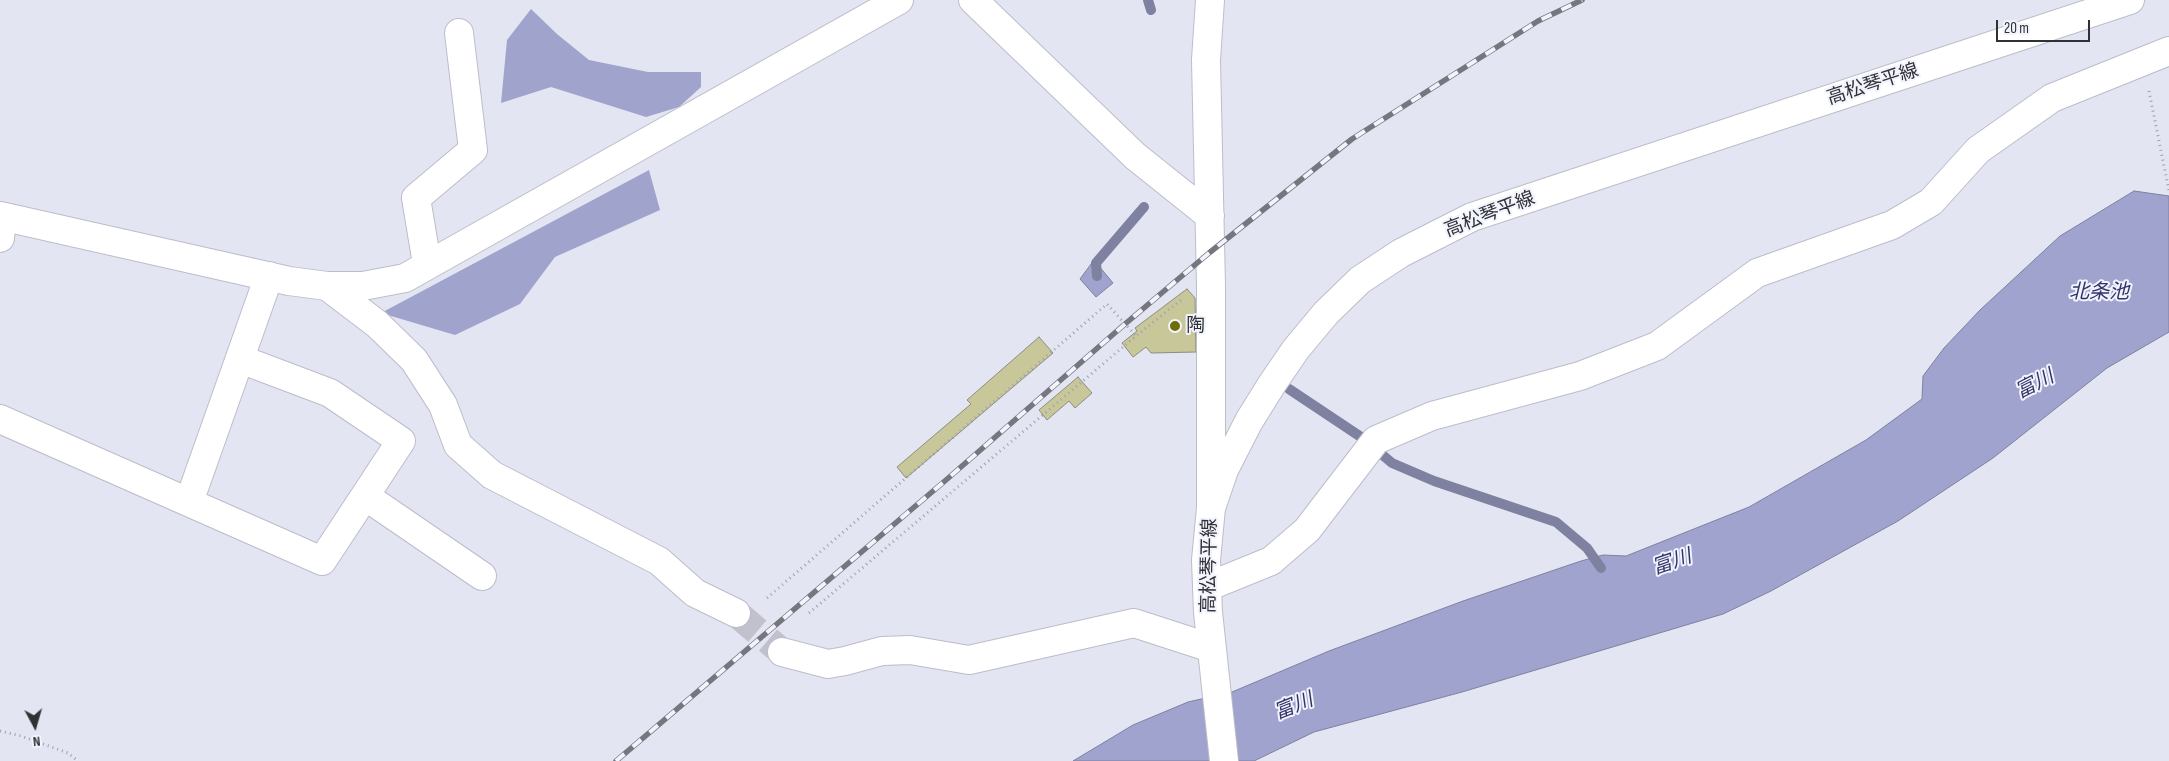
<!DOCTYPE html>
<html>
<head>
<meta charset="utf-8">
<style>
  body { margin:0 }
  #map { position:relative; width:2169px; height:761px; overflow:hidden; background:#e4e5f2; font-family:"Sofia Sans Condensed",sans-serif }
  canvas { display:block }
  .north { position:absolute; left:10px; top:701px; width:50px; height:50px; -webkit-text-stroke:4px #f1f3fd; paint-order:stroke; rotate:174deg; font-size:14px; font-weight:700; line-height:20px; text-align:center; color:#303135 }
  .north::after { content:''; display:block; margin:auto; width:18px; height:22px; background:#303135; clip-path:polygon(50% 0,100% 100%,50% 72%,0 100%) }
  .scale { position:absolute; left:1996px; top:20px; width:94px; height:22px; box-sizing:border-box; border:2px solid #303135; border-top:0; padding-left:6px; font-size:15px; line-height:18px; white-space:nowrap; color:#303135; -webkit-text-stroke:4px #f1f3fd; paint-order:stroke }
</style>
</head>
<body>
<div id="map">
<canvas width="2169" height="761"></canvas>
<div class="north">N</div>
<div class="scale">20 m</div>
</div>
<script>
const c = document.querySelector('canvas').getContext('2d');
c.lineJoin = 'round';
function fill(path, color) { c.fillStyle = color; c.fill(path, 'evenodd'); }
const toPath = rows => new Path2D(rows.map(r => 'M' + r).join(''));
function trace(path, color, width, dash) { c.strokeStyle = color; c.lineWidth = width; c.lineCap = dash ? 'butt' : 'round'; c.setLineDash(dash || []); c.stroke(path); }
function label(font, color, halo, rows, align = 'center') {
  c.font = font + ' "Sofia Sans Condensed","Noto Sans JP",sans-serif'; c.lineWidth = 4; c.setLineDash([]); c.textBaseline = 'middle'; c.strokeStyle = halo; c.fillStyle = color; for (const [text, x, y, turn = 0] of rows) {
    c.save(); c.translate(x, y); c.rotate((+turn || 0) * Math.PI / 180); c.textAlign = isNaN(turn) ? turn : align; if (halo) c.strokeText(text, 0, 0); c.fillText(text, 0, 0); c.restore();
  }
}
fill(toPath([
  [531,9,557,34,589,60,648,72,701,72,701,87,679,107,646,117,551,87,501,103,507,40],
  [649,170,660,210,555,257,520,304,455,335,381,313]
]), '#a0a4cd');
const water = toPath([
  [2134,191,2169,196,2169,332,2107,368,1993,458,1898,521,1771,591,1723,614,1462,692,1314,732,1254,761,1073,761,1133,725,1188,702,1232,692,1329,651,1463,601,1581,561,1603,555,1626,556,1749,507,1866,440,1922,399,1923,376,1944,348,1980,310,2060,236,2134,191],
  [1094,260,1113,283,1096,297,1080,279,1094,260]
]);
fill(water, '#9fa3cd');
trace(water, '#7e819f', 1);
trace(toPath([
  [1148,0,1151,10],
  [1097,276,1096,263,1144,207],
  [1289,389,1361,437,1392,463,1434,481,1556,522,1587,548,1601,568]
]), '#7e819f', 10);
const building = toPath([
  [1187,289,1195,298,1196,352,1151,353,1146,347,1133,357,1122,343,1137,331,1135,328,1187,289],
  [1039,337,1053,353,906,478,897,467,971,404,967,400,1039,337],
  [1078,377,1092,393,1075,408,1069,401,1047,420,1039,410,1078,377]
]);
fill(building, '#c8c79a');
trace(building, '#8c8c80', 1);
trace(toPath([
  [736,613,782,652]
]), '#c0c1cc', 28, [28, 14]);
const minor = toPath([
  [973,0,1135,156,1210,216],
  [1210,0,1206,60,1211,286,1211,504],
  [0,238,2,217],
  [427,264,416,198,473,150,459,33],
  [327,286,377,324,414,360,443,405,458,445,492,475,659,561,695,593,736,613],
  [0,419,322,561,401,441,330,393,240,359],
  [365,496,482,576],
  [189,502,269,276],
  [1207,587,1271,561,1307,530,1376,440,1432,416,1580,376,1657,346,1757,273,1892,225,1931,202,1978,150,2052,98,2169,51],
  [782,652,828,664,845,661,882,651,910,650,969,660,1134,623,1211,648]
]);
const tertiary = toPath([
  [0,216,289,281,327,286,363,286,405,278,899,0]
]);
const secondary = toPath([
  [1224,761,1208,612,1206,560,1211,508,1224,470,1249,421,1272,384,1296,349,1326,313,1360,280,1401,253,1472,217,2130,0]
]);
trace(minor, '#bcbdca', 30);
trace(tertiary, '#bcbdca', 30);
trace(secondary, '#bcbdca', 30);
trace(toPath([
  [2149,91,2169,191],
  [767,598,1107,304,1136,336],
  [809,613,1136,336,1181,300],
  [0,731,21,736,68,753,78,761]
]), '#9fa0a9', 3, [1, 4]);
trace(minor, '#fff', 28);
trace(tertiary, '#fff', 28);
trace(secondary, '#fff', 28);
const rail = toPath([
  [616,761,946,480,1125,324,1209,253,1352,139,1538,21,1582,0]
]);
trace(rail, '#75767e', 5.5);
trace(rail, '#f1f3fd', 4, [11]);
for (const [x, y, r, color] of [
  [1175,326,6,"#706c08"]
]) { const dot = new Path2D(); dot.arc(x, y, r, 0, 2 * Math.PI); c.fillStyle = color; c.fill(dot); trace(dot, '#f1f3fd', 2); }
label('19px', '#303135', '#f1f3fd', [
  ["高松琴平線",1873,85,-18],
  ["高松琴平線",1490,215,-21],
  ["高松琴平線",1210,566,-89]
]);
label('19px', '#303135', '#f1f3fd', [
  ["陶",1186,326]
], 'left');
label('italic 20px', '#333368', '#f1f3fd', [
  ["北条池",2099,293],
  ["富川",2035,385,-27],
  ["富川",1672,563,-19],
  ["富川",1294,707,-22]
]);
</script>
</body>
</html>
